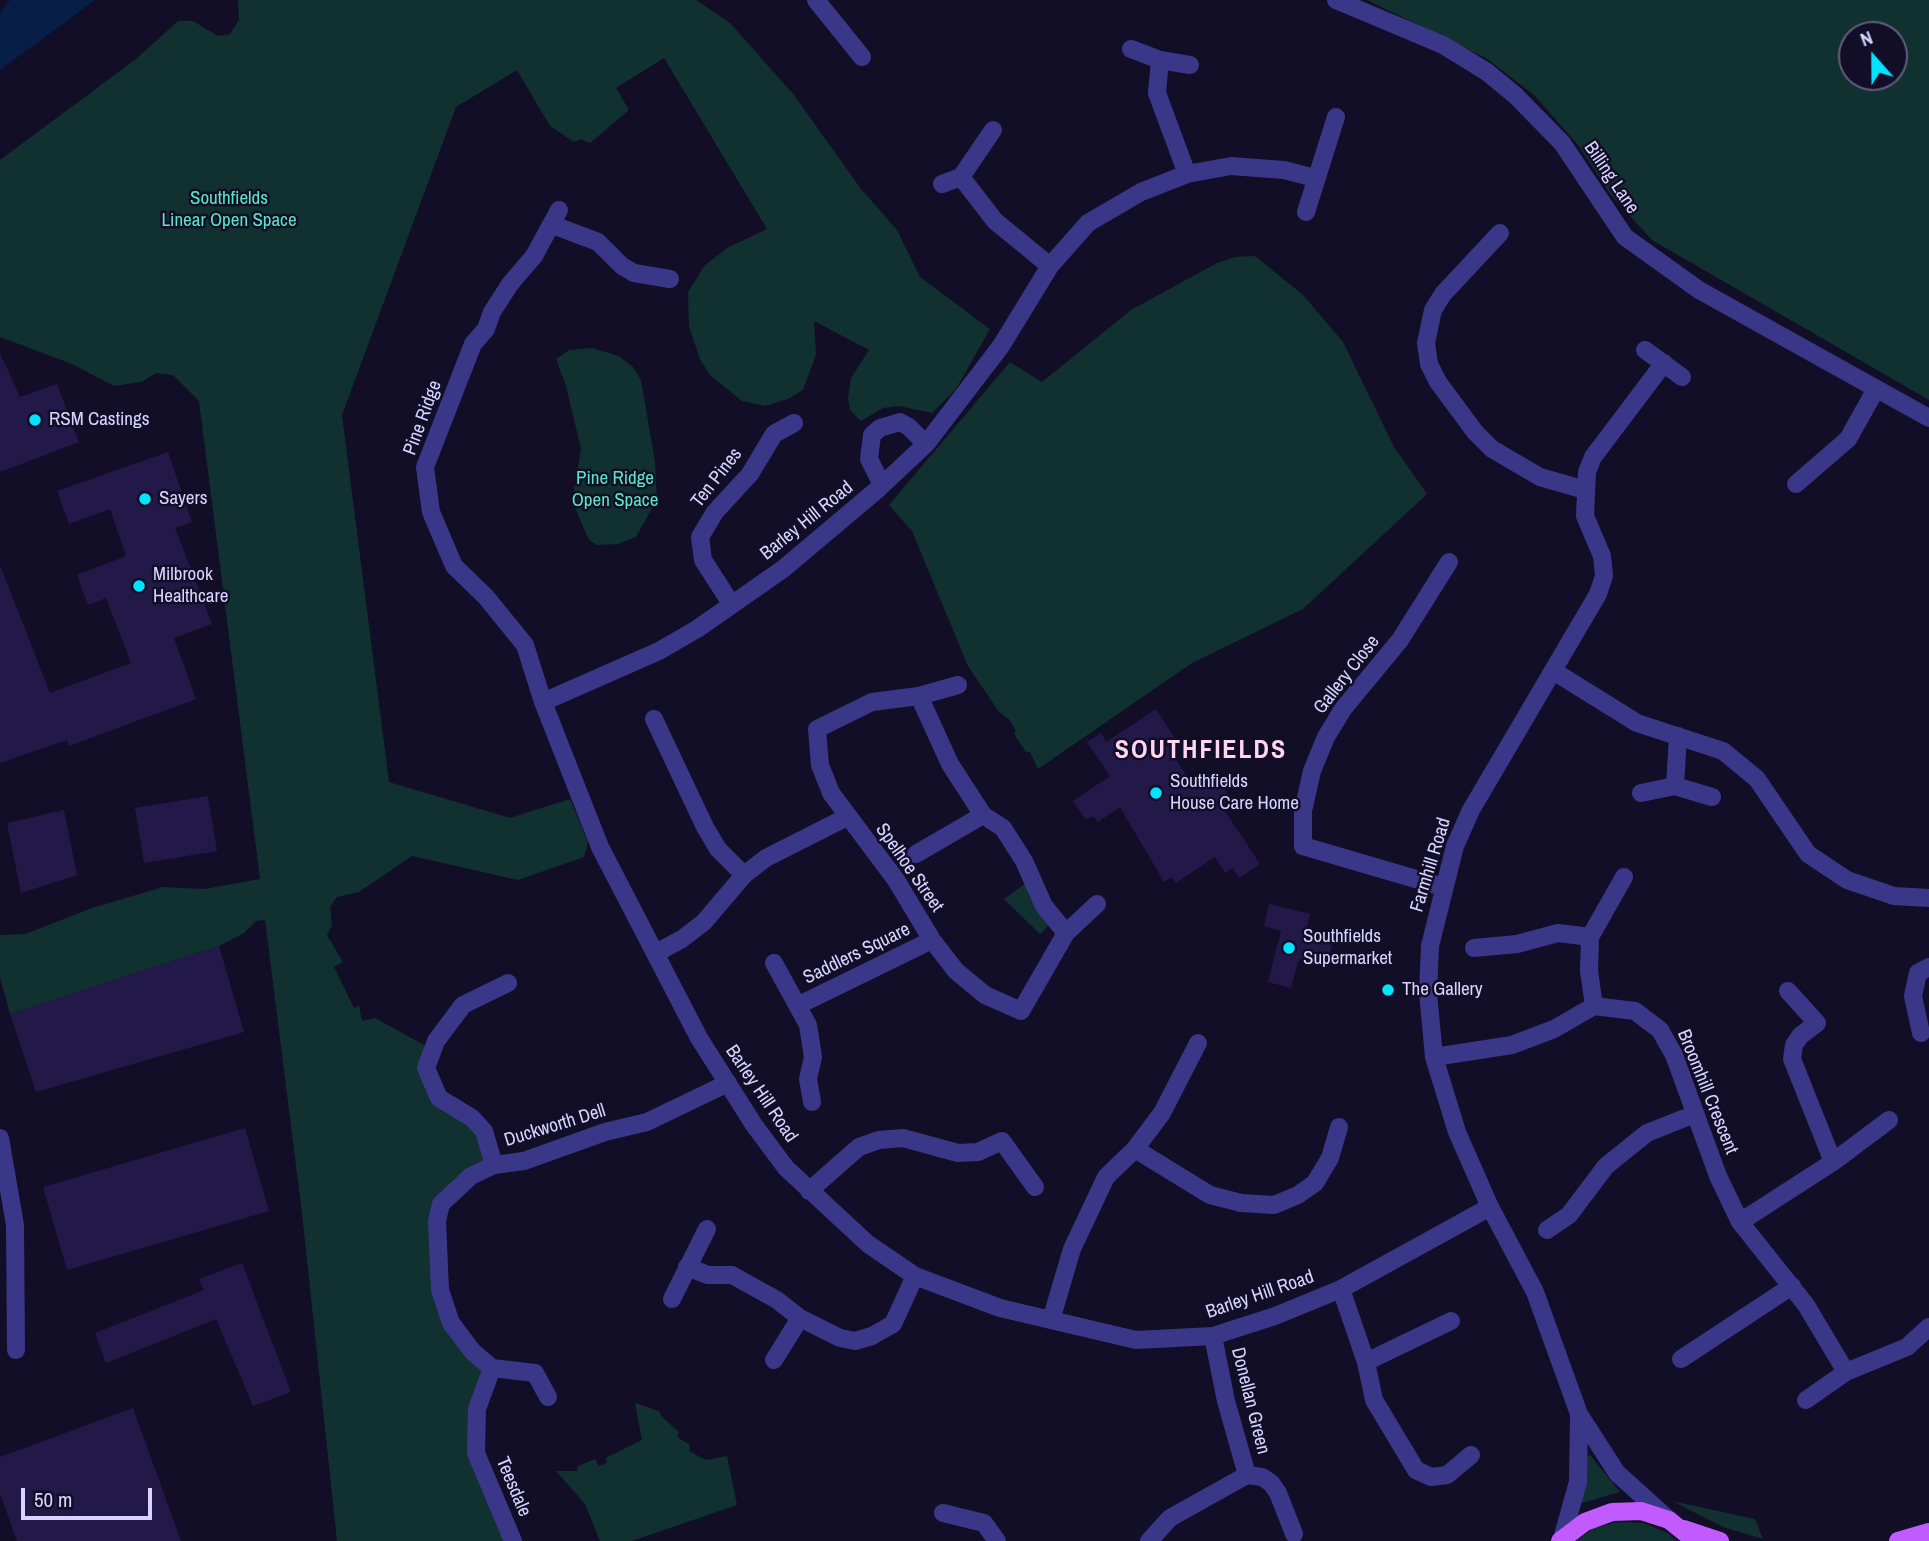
<!DOCTYPE html>
<html>
<head>
<meta charset="utf-8">
<style>
  body { margin:0 }
  #map { position:relative; width:1929px; height:1541px; overflow:hidden; background:#120e27; font-family:"Archivo Narrow",sans-serif }
  canvas { display:block }
  .north { position:absolute; left:1838px; top:21px; width:70px; height:70px; box-sizing:border-box; background:#120e27; border:2px solid #625d7d; border-radius:50%; rotate:339deg; font-size:19px; font-weight:700; line-height:28px; text-align:center; color:#d9d4ff }
  .north::after { content:''; display:block; margin:auto; width:24px; height:32px; background:#00e5ff; clip-path:polygon(50% 0,100% 100%,50% 72%,0 100%) }
  .scale { position:absolute; left:21px; top:1488px; width:131px; height:32px; box-sizing:border-box; border:4px solid #d9d4ff; border-top:0; padding-left:9px; font-size:21px; line-height:24px; white-space:nowrap; color:#d9d4ff; -webkit-text-stroke:5px #120e27; paint-order:stroke }
</style>
</head>
<body>
<div id="map">
<canvas width="1929" height="1541"></canvas>
<div class="north">N</div>
<div class="scale">50 m</div>
</div>
<script>
const c = document.querySelector('canvas').getContext('2d');
c.lineJoin = 'round';
function fill(path, color) { c.fillStyle = color; c.fill(path, 'evenodd'); }
const toPath = rows => new Path2D(rows.map(r => 'M' + r).join(''));
function trace(path, color, width, dash) { c.strokeStyle = color; c.lineWidth = width; c.lineCap = dash ? 'butt' : 'round'; c.setLineDash(dash || []); c.stroke(path); }
function label(font, color, halo, rows, align = 'center') {
  c.font = font + ' "Archivo Narrow",sans-serif'; c.lineWidth = 5; c.setLineDash([]); c.textBaseline = 'middle'; c.strokeStyle = halo; c.fillStyle = color; for (const [text, x, y, turn = 0] of rows) {
    c.save(); c.translate(x, y); c.rotate((+turn || 0) * Math.PI / 180); c.textAlign = isNaN(turn) ? turn : align; if (halo) c.strokeText(text, 0, 0); c.fillText(text, 0, 0); c.restore();
  }
}
fill(toPath([
  [238,0,696,0,730,23,794,95,861,189,897,230,920,277,990,329,956,389,932,413,899,406,883,408,861,421,850,410,848,398,851,378,869,350,814,321,816,355,803,390,788,399,765,406,742,401,710,375,700,359,689,326,688,292,705,265,727,248,767,229,664,58,616,88,629,110,590,143,581,139,574,142,550,126,517,70,456,107,342,415,389,782,510,818,570,799,588,842,584,857,518,880,412,856,359,892,337,897,330,907,332,925,327,935,343,962,334,967,354,1008,359,1006,362,1021,375,1018,424,1045,426,1068,452,1107,493,1152,441,1204,451,1323,492,1368,476,1453,513,1541,337,1541,302,1213,265,920,256,921,244,933,219,946,10,1014,0,977,0,935,25,934,95,907,163,887,204,889,260,879,199,401,173,375,156,373,141,382,114,386,72,364,0,337,0,160,136,59,178,21,193,21,218,36,230,34,239,20],
  [1367,0,1929,0,1929,400,1652,240,1611,195,1578,145,1534,95,1486,58],
  [1852,35,1894,35,1894,77,1852,77],
  [1255,256,1303,295,1343,342,1394,447,1427,494,1303,609,1192,663,1038,769,1030,752,1026,752,1014,734,1016,731,1010,720,999,712,968,666,912,531,889,505,1010,362,1042,382,1131,310,1217,263,1235,257],
  [592,348,619,356,633,367,641,380,655,462,657,499,636,537,618,544,597,545,589,540,572,501,581,449,566,386,556,359,569,350],
  [1027,882,1051,923,1040,934,1004,899],
  [635,1403,659,1411,662,1417,679,1432,677,1437,690,1445,689,1451,706,1460,727,1456,737,1505,632,1541,600,1541,585,1504,556,1471,577,1471,578,1466,595,1459,599,1466,607,1463,606,1458,642,1440],
  [1590,1455,1620,1492,1579,1504,1585,1457],
  [1672,1501,1755,1519,1763,1539,1723,1527],
  [1618,1522,1643,1523,1666,1532,1677,1541,1576,1541,1594,1528]
]), '#113130');
fill(toPath([
  [10,0,95,0,0,70,0,13]
]), '#071e47');
fill(toPath([
  [0,353,20,397,57,384,79,442,0,472],
  [168,452,192,522,175,528,212,624,174,638,196,699,69,746,67,740,0,763,0,565,50,693,131,663,106,598,88,605,77,575,126,556,110,509,69,524,57,491],
  [1156,709,1178,743,1169,749,1193,785,1213,772,1233,801,1223,808,1260,864,1239,878,1233,868,1225,873,1215,857,1176,883,1172,877,1164,882,1120,807,1098,822,1093,816,1086,820,1073,801,1110,776,1087,742,1101,733,1106,742],
  [208,796,217,851,144,863,135,808],
  [64,810,77,875,21,893,7,823],
  [1269,904,1310,914,1304,937,1332,944,1327,965,1299,959,1291,988,1268,982,1281,931,1264,926],
  [219,946,244,1032,36,1092,10,1014],
  [245,1128,269,1211,67,1270,43,1187],
  [242,1263,291,1392,253,1406,216,1319,106,1363,95,1333,204,1290,199,1279],
  [133,1408,181,1541,17,1541,0,1494,0,1457]
]), '#231949');
trace(toPath([
  [816,0,862,57],
  [1131,49,1160,60,1190,65],
  [1160,60,1157,93,1187,174],
  [993,130,961,177,995,221,1050,266],
  [942,184,961,177],
  [559,210,534,256,510,284,492,312,486,329,473,344,425,467,431,512,454,566,486,597,525,645,543,702,600,847,699,1038,754,1125,786,1168,868,1244,915,1276,1000,1308,1136,1340,1213,1336,1275,1316,1341,1289,1490,1207],
  [1306,212,1336,117],
  [553,225,598,242,622,266,634,273,670,279],
  [1500,233,1443,294,1433,310,1426,343,1429,364,1438,382,1475,432,1492,449,1540,477,1585,490],
  [1645,350,1682,377],
  [1664,363,1593,457,1587,472,1585,516,1602,556,1604,576,1598,594,1471,810,1455,846,1430,946,1428,993,1434,1057,1457,1132,1490,1207,1535,1292,1579,1414,1617,1473,1669,1520],
  [1796,484,1848,439,1876,389],
  [882,485,869,459,872,435,880,428,900,422,909,427,926,444],
  [732,605,703,560,700,537,715,512,750,474,774,434,794,423],
  [1555,672,1637,723,1723,751,1757,779,1808,854,1847,880,1894,896,1929,898],
  [919,696,950,764,983,815,1003,828,1024,861,1044,906,1066,933,1021,1011,985,995,956,971,932,940,896,880,831,793,820,765,817,729,872,702,919,696,958,685],
  [543,702,659,651,697,629,783,569,878,489,926,444,1001,346,1050,266,1088,223,1141,192,1187,174,1231,166,1284,170,1315,178],
  [654,719,705,827,718,849,744,875],
  [1675,786,1678,736],
  [1641,793,1675,786,1712,797],
  [916,854,983,815],
  [1443,887,1303,846,1303,811,1312,771,1326,737,1343,709,1400,640,1449,562],
  [1066,933,1097,904],
  [1474,948,1517,944,1558,933,1590,937],
  [656,953,682,939,704,922,744,875,766,858,847,817],
  [774,963,808,1025,813,1057,808,1079,812,1102],
  [1788,991,1817,1023,1800,1036,1794,1045,1792,1059,1833,1162],
  [799,1005,932,940],
  [1594,1006,1589,971,1590,937,1624,877],
  [1921,1033,1913,996,1918,973,1929,967],
  [1434,1057,1512,1045,1554,1029,1594,1006,1635,1011,1660,1030,1674,1055,1718,1176,1740,1222,1806,1305,1846,1372],
  [0,1138,15,1225,16,1350],
  [1135,1149,1210,1195,1241,1203,1274,1205,1298,1195,1315,1183,1330,1158,1339,1127],
  [494,1165,484,1131,472,1118,439,1098,426,1068,436,1041,463,1005,508,983],
  [809,1191,859,1147,879,1140,903,1138,958,1153,978,1152,1002,1141,1035,1187],
  [1740,1222,1833,1162,1889,1120],
  [1547,1230,1569,1215,1606,1166,1647,1133,1695,1114],
  [687,1267,708,1275,732,1275,777,1300,800,1318,840,1338,855,1341,872,1336,893,1324,915,1276],
  [1341,1289,1366,1362,1374,1400,1416,1470,1431,1477,1447,1475,1471,1455],
  [672,1299,707,1229],
  [1051,1320,1072,1249,1106,1177,1135,1149,1162,1113,1198,1043],
  [1681,1359,1792,1286],
  [774,1360,800,1318],
  [1366,1362,1451,1321],
  [492,1368,477,1409,476,1453,513,1541],
  [548,1397,535,1373,492,1368,473,1352,451,1323,440,1290,437,1221,441,1204,471,1176,494,1165,524,1161,605,1132,647,1122,728,1083],
  [1806,1400,1846,1372,1907,1347,1929,1327],
  [1247,1475,1262,1477,1271,1483,1278,1493,1294,1534],
  [943,1513,984,1523,997,1541],
  [1562,1539,1578,1482,1579,1415],
  [1149,1541,1170,1518,1247,1475,1226,1401,1213,1336]
]), '#3a3788', 18);
trace(toPath([
  [1336,0,1443,45,1487,72,1516,96,1562,143,1625,237,1699,290,1929,418]
]), '#3a3788', 18);
trace(toPath([
  [1684,1529,1720,1541],
  [1560,1541,1585,1522,1612,1512,1641,1511,1669,1520,1695,1541],
  [1898,1541,1929,1532]
]), '#c25bff', 18);
for (const [x, y, r, color] of [
  [35,420,7,"#00e5ff"],
  [145,499,7,"#00e5ff"],
  [139,586,7,"#00e5ff"],
  [1156,793,7,"#00e5ff"],
  [1289,948,7,"#00e5ff"],
  [1388,990,7,"#00e5ff"]
]) { const dot = new Path2D(); dot.arc(x, y, r, 0, 2 * Math.PI); c.fillStyle = color; c.fill(dot); trace(dot, '#120e27', 2.5); }
label('19px', '#d9d4ff', '#120e27', [
  ["Billing Lane",1611,178,56],
  ["Pine Ridge",423,418,-70],
  ["Ten Pines",717,478,-52],
  ["Barley Hill Road",807,521,-39],
  ["Gallery Close",1347,675,-52],
  ["Farmhill Road",1431,865,-73],
  ["Spelhoe Street",909,868,55],
  ["Saddlers Square",857,954,-26],
  ["Broomhill Crescent",1707,1092,68],
  ["Barley Hill Road",761,1094,56],
  ["Duckworth Dell",555,1126,-17],
  ["Barley Hill Road",1260,1295,-19],
  ["Donellan Green",1250,1401,76],
  ["Teesdale",513,1487,67]
]);
label('19px', '#59e6c3', '#120e27', [
  ["Southfields",229,199],
  ["Linear Open Space",229,221],
  ["Pine Ridge",615,479],
  ["Open Space",615,501]
]);
label('19px', '#d9d4ff', '#120e27', [
  ["RSM Castings",49,420],
  ["Sayers",159,499],
  ["Milbrook",153,575],
  ["Healthcare",153,597],
  ["Southfields",1170,782],
  ["House Care Home",1170,804],
  ["Southfields",1303,937],
  ["Supermarket",1303,959],
  ["The Gallery",1402,990]
], 'left');
c.letterSpacing = '2px';
label('bold 26px', '#ffd6f0', '#120e27', [
  ["SOUTHFIELDS",1201,751]
]);
c.letterSpacing = '0px';
</script>
</body>
</html>
